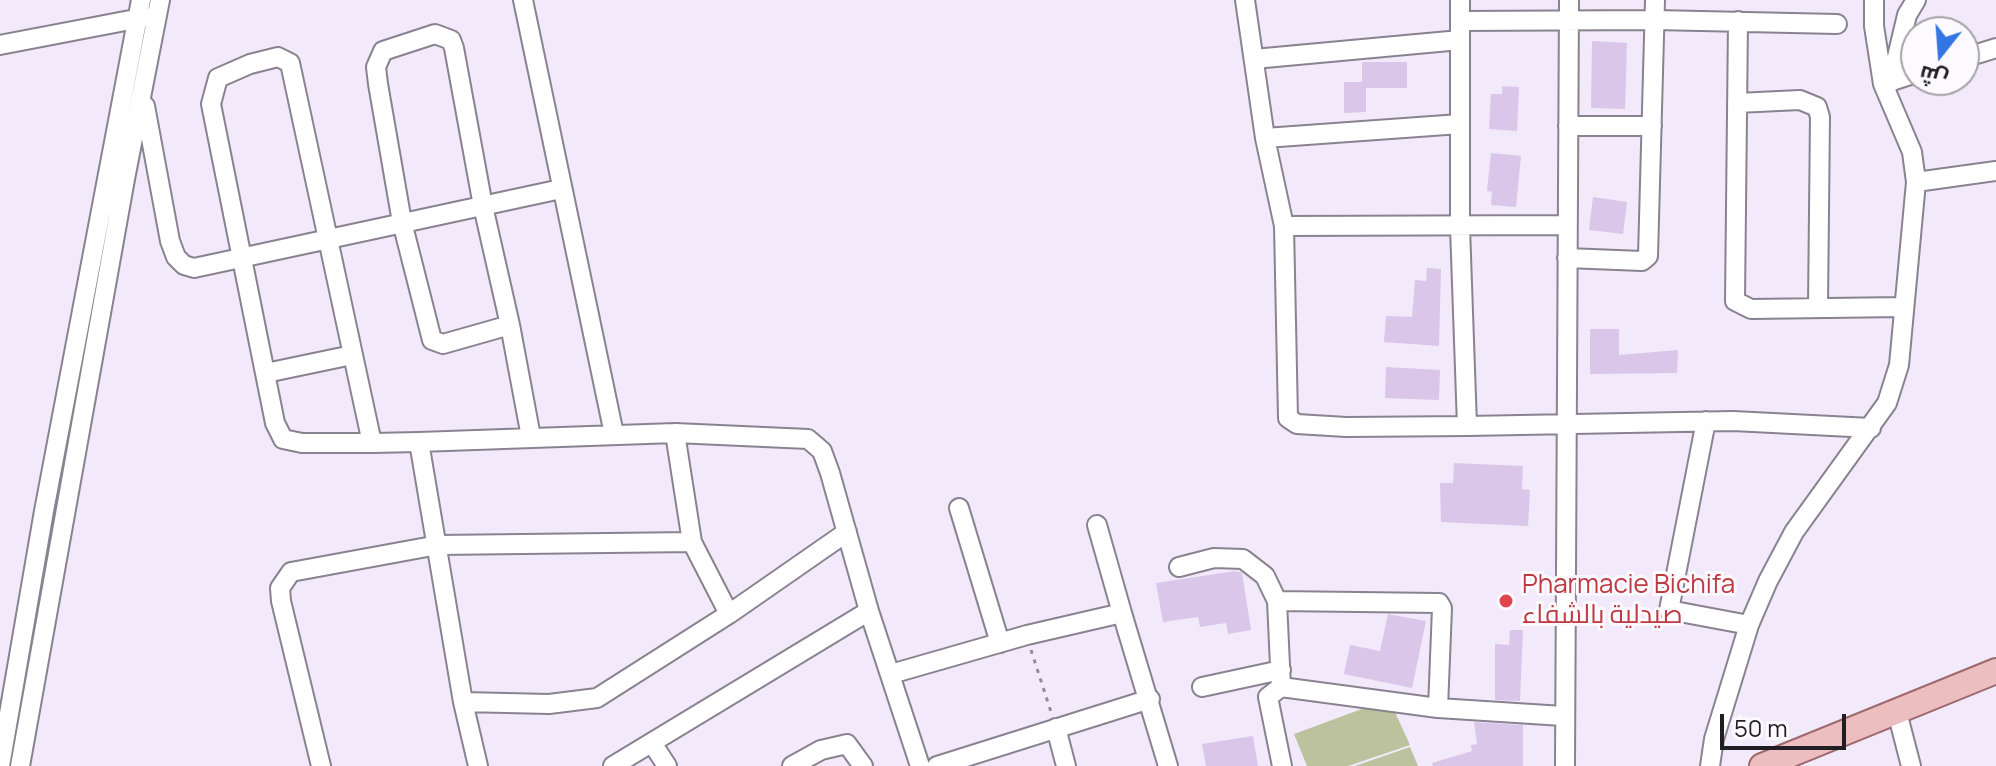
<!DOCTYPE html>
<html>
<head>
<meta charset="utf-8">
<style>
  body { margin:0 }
  #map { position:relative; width:1996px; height:766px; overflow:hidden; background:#f2eafa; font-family:Manrope,Cairo,sans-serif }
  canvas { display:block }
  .north { position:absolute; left:1900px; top:16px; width:80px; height:80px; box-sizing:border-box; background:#fcfafe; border:2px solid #a4a2a6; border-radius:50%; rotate:197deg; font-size:22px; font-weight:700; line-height:32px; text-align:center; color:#201d23 }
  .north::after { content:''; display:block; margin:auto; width:28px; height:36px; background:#3375e3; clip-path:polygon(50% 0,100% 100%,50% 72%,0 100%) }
  .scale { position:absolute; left:1720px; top:714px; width:126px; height:36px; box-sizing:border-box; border:4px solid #201d23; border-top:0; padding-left:10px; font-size:24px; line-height:28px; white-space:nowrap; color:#201d23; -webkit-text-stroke:6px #fcfafe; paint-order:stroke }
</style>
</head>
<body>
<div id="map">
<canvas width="1996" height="766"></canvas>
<div class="north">ش</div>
<div class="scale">50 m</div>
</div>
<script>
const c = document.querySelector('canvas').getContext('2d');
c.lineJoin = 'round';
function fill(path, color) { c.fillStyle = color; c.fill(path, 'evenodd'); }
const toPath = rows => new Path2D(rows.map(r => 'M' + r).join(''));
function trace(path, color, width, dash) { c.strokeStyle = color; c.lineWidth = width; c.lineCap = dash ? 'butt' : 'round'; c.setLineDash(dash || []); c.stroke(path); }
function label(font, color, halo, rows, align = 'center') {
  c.font = font + ' Manrope,Cairo,sans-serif'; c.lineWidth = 6; c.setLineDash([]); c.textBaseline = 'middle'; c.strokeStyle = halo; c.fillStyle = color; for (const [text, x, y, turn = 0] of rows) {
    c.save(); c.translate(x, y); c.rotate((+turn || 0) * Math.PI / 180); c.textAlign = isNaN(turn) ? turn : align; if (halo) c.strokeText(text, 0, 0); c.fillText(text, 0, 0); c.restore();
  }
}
fill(toPath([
  [1389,699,1410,745,1348,766,1307,766,1294,734],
  [1410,747,1418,766,1355,766]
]), '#bcc29d');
fill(toPath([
  [1592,41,1627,43,1625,109,1591,108],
  [1362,62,1407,62,1407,88,1366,88,1366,112,1344,113,1344,82,1362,82],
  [1502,86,1519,87,1517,131,1489,129,1491,94,1502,94],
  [1491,153,1521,156,1516,207,1491,205,1492,192,1487,191],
  [1593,197,1627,202,1623,234,1589,230],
  [1427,268,1441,269,1439,346,1384,342,1386,316,1412,317,1415,280,1426,281],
  [1590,329,1619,329,1619,355,1678,350,1677,373,1590,374],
  [1386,367,1440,370,1439,400,1385,398],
  [1454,463,1523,466,1522,489,1530,490,1528,526,1441,522,1440,483,1453,483],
  [1235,571,1242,573,1251,630,1228,634,1226,623,1200,627,1198,617,1163,622,1156,583],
  [1388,614,1426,621,1412,688,1344,674,1350,645,1380,651],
  [1510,630,1523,630,1520,701,1495,700,1495,644,1509,645],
  [1474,722,1523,725,1523,766,1433,766,1432,763,1472,751,1471,745,1477,744],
  [1253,736,1258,766,1206,766,1202,744]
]), '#d9c6e9');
const minor = toPath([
  [523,0,614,434],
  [1245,0,1265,138,1284,226,1288,418,1297,424,1346,427,1467,426],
  [1460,0,1460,227,1467,426,1733,421,1871,428],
  [1460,21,1655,20,1837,24],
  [1738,21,1735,301,1751,309,1903,307],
  [0,45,146,17],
  [1964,58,1996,48],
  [1254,59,1460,40],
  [1891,82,1907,15,1916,0],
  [1883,84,1916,73],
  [1737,103,1800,100,1817,107,1820,117,1818,306],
  [145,106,170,241,176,257,184,265,194,268,561,189],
  [1568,126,1652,126],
  [1265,138,1460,124],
  [1916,182,1996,171],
  [1284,226,1567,225],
  [1567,258,1642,261,1648,256,1655,0],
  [510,325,443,344,432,340,402,222,378,84,376,67,383,51,435,34,451,40,454,48,483,206,510,325,531,437],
  [266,373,352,355],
  [1706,421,1669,610,1749,625],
  [675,433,692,542,729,614],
  [419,442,463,702,478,766],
  [372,443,290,63,278,57,250,64,218,78,211,104,275,423,283,439,302,443,372,443,419,442,675,433,808,439,822,451,830,473,869,611,920,766],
  [959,508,1000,643],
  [1097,525,1122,613],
  [1179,567,1214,558,1243,559,1265,576,1277,601],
  [891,674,1027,635,1122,613,1168,766],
  [1202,687,1281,670],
  [1281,687,1268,697,1282,766],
  [463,702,549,704,597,698,729,614,847,532],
  [1438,708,1442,608,1439,603,1277,601,1281,687,1438,708,1563,716],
  [1897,712,1911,766],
  [1056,728,1066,766],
  [652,743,667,766],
  [0,766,44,511,141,0],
  [20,766,125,179,160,0],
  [321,766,281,601,280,588,291,572,438,545,692,542],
  [613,766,869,611],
  [792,766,821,750,847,744,863,766],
  [937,766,1150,699],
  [1565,766,1569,0],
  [1710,766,1714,739,1749,625,1768,581,1794,532,1887,403,1899,365,1916,182,1912,152,1883,84,1874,26,1874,0]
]);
const major = toPath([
  [1762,766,1996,671]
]);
trace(minor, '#898290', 22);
trace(major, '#9d696c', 28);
trace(toPath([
  [1031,650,1051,712]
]), '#928c98', 3, [4, 6]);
trace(minor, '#fff', 18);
trace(major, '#edbebf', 24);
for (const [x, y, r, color] of [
  [1506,601,8,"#e0444e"]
]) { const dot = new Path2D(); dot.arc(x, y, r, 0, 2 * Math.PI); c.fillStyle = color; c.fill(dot); trace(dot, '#fcfafe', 3); }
label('26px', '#be3a42', '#fcfafe', [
  ["Pharmacie Bichifa",1522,586],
  ["صيدلية بالشفاء",1522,616]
], 'left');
</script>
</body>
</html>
